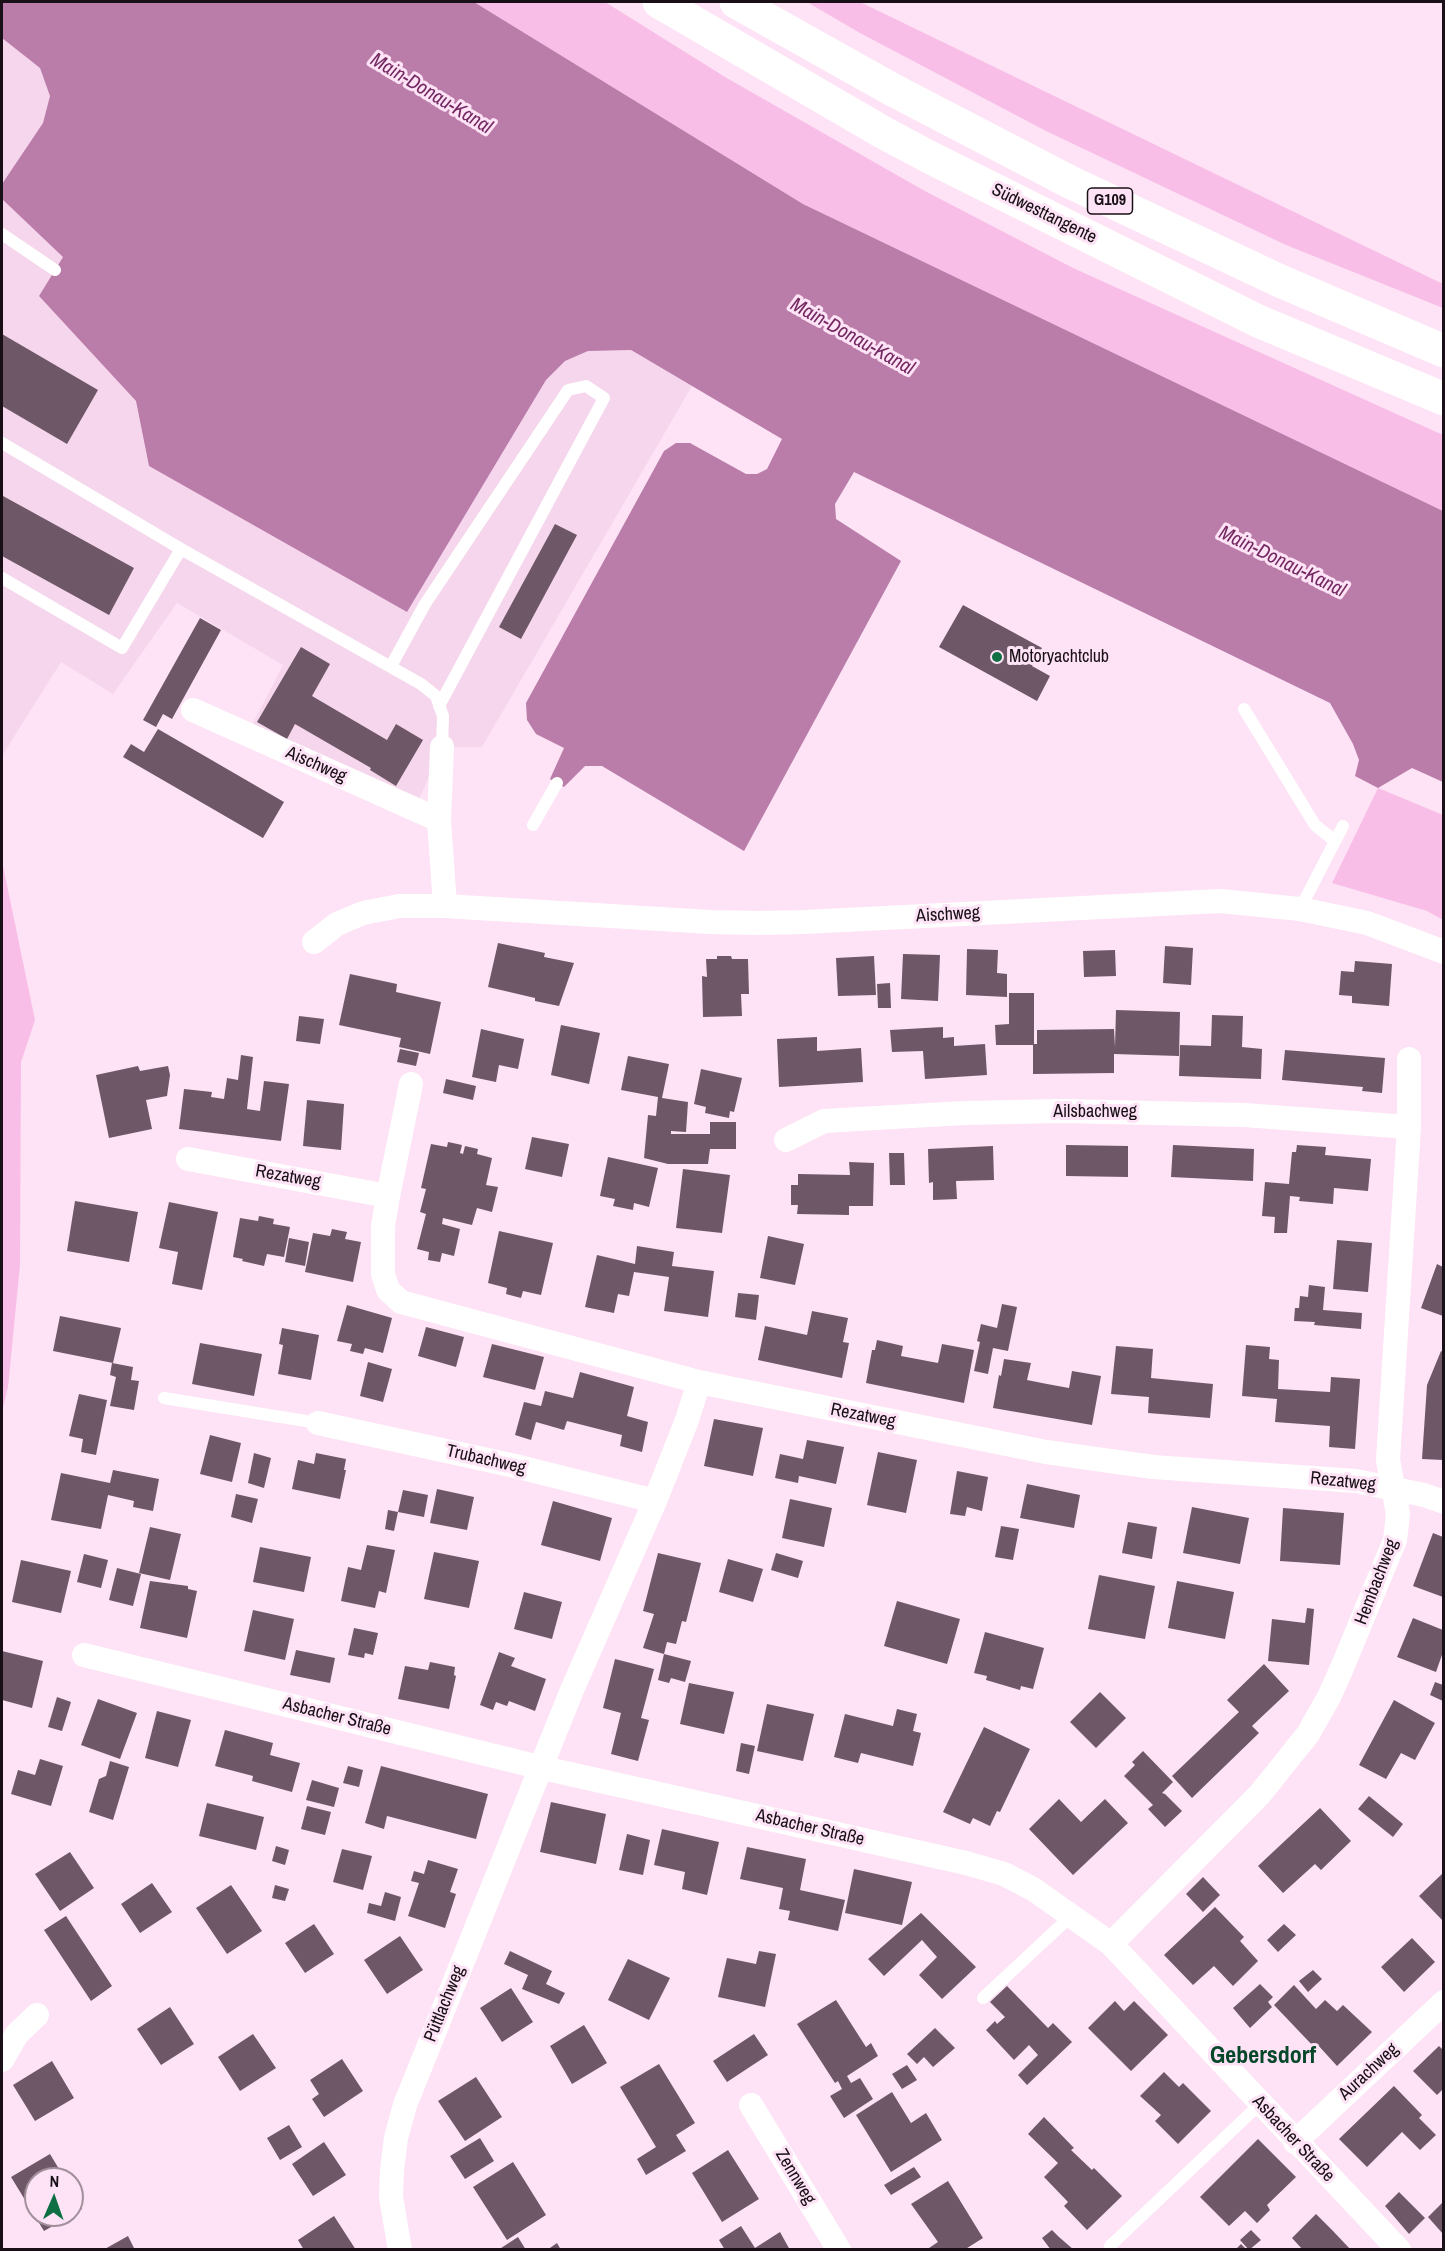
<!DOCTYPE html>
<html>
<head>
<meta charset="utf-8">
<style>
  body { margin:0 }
  #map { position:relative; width:1445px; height:2251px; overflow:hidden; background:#fde3f5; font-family:"Archivo Narrow",sans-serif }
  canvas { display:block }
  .frame { position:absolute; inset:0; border:3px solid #181016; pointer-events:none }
  .north { position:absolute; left:24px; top:2167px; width:60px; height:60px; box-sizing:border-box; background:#fde3f5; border:2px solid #a18f9c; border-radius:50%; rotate:2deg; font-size:16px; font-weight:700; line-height:24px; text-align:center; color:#181016 }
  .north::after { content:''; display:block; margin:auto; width:21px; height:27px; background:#0f6f44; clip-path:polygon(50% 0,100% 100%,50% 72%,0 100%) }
</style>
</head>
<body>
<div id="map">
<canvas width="1445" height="2251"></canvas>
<div class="frame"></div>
<div class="north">N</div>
</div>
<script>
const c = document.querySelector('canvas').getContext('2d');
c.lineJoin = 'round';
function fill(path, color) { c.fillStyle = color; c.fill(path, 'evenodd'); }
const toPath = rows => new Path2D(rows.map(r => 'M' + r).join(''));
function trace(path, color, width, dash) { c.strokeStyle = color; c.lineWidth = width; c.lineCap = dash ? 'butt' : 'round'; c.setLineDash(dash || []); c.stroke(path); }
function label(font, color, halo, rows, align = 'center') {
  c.font = font + ' "Archivo Narrow",sans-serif'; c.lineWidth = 6; c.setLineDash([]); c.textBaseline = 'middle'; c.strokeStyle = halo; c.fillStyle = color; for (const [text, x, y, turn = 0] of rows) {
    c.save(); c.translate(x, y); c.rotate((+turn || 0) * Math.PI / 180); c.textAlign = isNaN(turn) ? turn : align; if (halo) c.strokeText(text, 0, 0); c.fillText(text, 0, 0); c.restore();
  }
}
fill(toPath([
  [2,38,40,68,51,96,43,123,2,184],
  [2,199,63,257,39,296,136,401,149,466,407,612,546,380,565,361,588,351,630,350,692,386,482,747,442,747,416,806,251,727,283,665,177,603,113,694,61,662,2,756]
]), '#f6d6ec');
fill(toPath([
  [474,2,605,2,725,77,923,190,1073,268,1443,435,1443,511,803,204],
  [807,2,860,2,1443,284,1443,308,1286,245,1046,131,860,33],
  [1378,788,1443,815,1443,920,1427,911,1332,883],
  [2,861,35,1020,21,1062,20,1265,8,1387,2,1412]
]), '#f9bee7');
fill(toPath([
  [2,2,474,2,803,204,1443,511,1443,782,1412,768,1378,788,1355,776,1359,760,1353,744,1330,703,854,472,835,504,836,519,901,561,744,851,602,766,585,766,564,787,550,779,564,748,536,734,527,720,526,703,664,451,676,443,690,443,746,474,757,474,767,469,782,439,631,350,588,351,565,361,546,380,407,612,149,466,136,401,39,296,63,257,2,199,2,184,43,123,50,96,40,68,2,38]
]), '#ba7ca9');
fill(toPath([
  [2,334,98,390,67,444,2,406],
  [3,496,134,568,109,615,2,556],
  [555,524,577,535,521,639,499,627],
  [963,605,1042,648,1032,666,1050,676,1037,701,939,647],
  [200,618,221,630,172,719,163,714,156,727,143,720],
  [301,647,330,664,312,696,387,740,396,724,423,740,396,786,370,770,371,768,295,724,287,739,257,722],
  [158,729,284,802,263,838,123,757,131,744,144,752],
  [498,943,545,953,544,957,574,963,559,1006,535,1001,535,998,488,987],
  [1165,946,1193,948,1191,985,1163,983],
  [967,949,998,950,997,973,1007,974,1007,997,966,995],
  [1115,950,1116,976,1084,977,1083,951],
  [903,954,940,955,938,1001,901,999],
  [717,956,731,956,732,959,748,959,749,994,741,994,742,1016,703,1017,702,976,707,977,706,959,717,959],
  [874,956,876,995,838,996,836,958],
  [1355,961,1392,964,1389,1006,1352,1003,1352,996,1339,995,1341,971,1354,972],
  [350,974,397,984,396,992,441,1002,430,1054,399,1047,401,1038,339,1025],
  [890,983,891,1008,878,1008,877,984],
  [1009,993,1034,993,1034,1044,1037,1044,1037,1030,1114,1029,1115,1047,1116,1010,1180,1012,1179,1056,1114,1054,1114,1073,1033,1074,1033,1045,996,1045,995,1025,1009,1024],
  [1212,1015,1243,1016,1242,1047,1262,1049,1261,1079,1179,1076,1180,1045,1211,1046],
  [299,1016,324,1019,320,1044,296,1041],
  [561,1025,600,1033,589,1084,551,1075],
  [943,1027,943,1038,954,1037,954,1046,985,1044,987,1075,925,1079,923,1051,892,1052,890,1030],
  [481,1029,524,1039,518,1069,499,1065,496,1082,472,1077],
  [817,1037,817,1051,861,1048,863,1082,779,1087,777,1039],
  [400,1049,419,1053,416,1066,397,1062],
  [1285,1050,1385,1058,1382,1093,1362,1091,1363,1087,1282,1080],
  [241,1055,253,1057,247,1109,260,1111,264,1081,289,1084,281,1141,179,1129,184,1089,212,1092,211,1097,224,1099,227,1078,238,1080],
  [628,1056,669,1064,662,1098,688,1102,686,1132,671,1131,671,1134,710,1134,710,1122,736,1122,736,1149,710,1149,708,1164,668,1164,644,1158,648,1115,656,1116,658,1097,621,1090],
  [138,1066,140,1071,168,1066,170,1075,167,1096,146,1100,152,1129,109,1138,96,1075],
  [701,1069,742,1078,734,1112,730,1111,729,1118,705,1113,706,1107,694,1104],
  [446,1079,476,1086,473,1100,443,1093],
  [307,1100,344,1104,341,1150,303,1146],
  [532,1137,569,1144,562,1177,525,1169],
  [448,1142,462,1145,460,1153,463,1154,465,1146,478,1149,477,1154,492,1158,486,1185,498,1187,492,1212,477,1208,472,1225,443,1218,442,1224,460,1229,454,1256,442,1253,440,1262,428,1260,429,1252,417,1249,426,1214,420,1212,426,1189,421,1188,431,1144,447,1147],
  [1066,1145,1128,1146,1128,1177,1066,1176],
  [1173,1145,1254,1149,1253,1181,1171,1177],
  [1297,1145,1326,1147,1325,1155,1371,1159,1368,1191,1334,1188,1333,1204,1299,1201,1300,1197,1290,1196,1287,1233,1274,1233,1275,1217,1262,1216,1265,1182,1289,1184,1292,1152,1296,1152],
  [993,1146,994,1180,956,1181,957,1199,933,1200,933,1182,929,1183,928,1149],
  [889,1153,904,1153,905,1185,890,1185],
  [608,1157,658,1168,649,1207,634,1203,633,1210,613,1206,615,1199,600,1196],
  [849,1162,874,1163,873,1206,849,1206,849,1215,797,1214,798,1205,791,1205,791,1185,798,1185,798,1174,850,1175],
  [683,1169,730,1175,722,1233,676,1228],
  [75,1201,138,1212,129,1262,67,1251],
  [169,1202,218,1212,202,1290,172,1284,178,1252,159,1248],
  [259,1216,274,1219,273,1224,290,1227,284,1257,267,1254,264,1266,242,1261,243,1259,233,1257,240,1218,258,1221],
  [332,1229,347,1232,345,1239,361,1242,353,1282,305,1272,313,1233,330,1236],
  [499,1231,553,1243,541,1295,523,1291,521,1298,506,1294,507,1288,488,1283],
  [768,1236,804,1244,795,1285,760,1278],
  [289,1238,309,1242,305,1266,285,1262],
  [1337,1240,1372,1243,1368,1292,1333,1289],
  [637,1246,674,1252,672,1266,714,1271,708,1317,664,1311,669,1277,634,1272,629,1296,618,1294,614,1313,585,1307,597,1255,635,1264],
  [1437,1264,1443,1267,1443,1316,1421,1308],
  [1309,1285,1325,1287,1323,1310,1362,1313,1361,1329,1314,1325,1315,1322,1294,1321,1295,1308,1299,1308,1300,1296,1308,1297],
  [738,1293,759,1295,756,1320,735,1317],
  [1002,1304,1017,1307,1008,1351,993,1348,988,1374,974,1371,980,1342,977,1341,981,1324,997,1328],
  [347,1305,392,1318,383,1353,365,1348,363,1354,350,1351,352,1344,337,1341],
  [812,1311,848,1318,843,1342,849,1343,842,1378,758,1360,765,1326,807,1335],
  [60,1316,121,1328,113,1363,53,1351],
  [426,1327,464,1337,456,1367,418,1356],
  [282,1328,319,1335,311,1380,278,1374,283,1345,279,1344],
  [877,1340,903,1346,901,1356,938,1363,942,1344,974,1350,964,1403,866,1383,872,1350,875,1350],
  [200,1343,262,1354,254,1396,192,1384],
  [492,1344,544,1357,535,1390,483,1377],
  [1246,1345,1270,1347,1269,1359,1279,1360,1278,1389,1330,1392,1331,1377,1360,1379,1355,1449,1329,1447,1330,1426,1275,1422,1277,1399,1242,1396],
  [1116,1346,1153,1349,1151,1378,1213,1384,1210,1418,1148,1413,1149,1397,1111,1394],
  [1441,1351,1443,1352,1443,1460,1422,1459,1427,1385],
  [1004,1359,1031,1363,1027,1380,1047,1384,1069,1388,1072,1371,1101,1376,1092,1425,993,1408,999,1375,1001,1376],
  [368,1362,392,1369,383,1402,360,1396],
  [112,1363,133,1367,131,1380,139,1381,134,1410,110,1406,116,1377,110,1375],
  [580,1372,634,1387,627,1416,648,1422,642,1452,620,1446,622,1435,567,1421,564,1430,536,1422,531,1440,515,1435,524,1402,541,1406,545,1391,573,1398],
  [79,1394,107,1400,96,1455,81,1452,83,1439,69,1436],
  [714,1419,763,1428,753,1476,704,1466],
  [210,1435,241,1443,232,1482,200,1474],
  [807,1440,844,1447,836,1484,799,1476,798,1483,775,1478,780,1454,803,1459],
  [878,1452,917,1460,906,1513,867,1505],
  [254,1453,271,1458,264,1488,248,1483],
  [316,1453,346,1459,344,1470,346,1470,340,1499,292,1489,298,1460,314,1464],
  [113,1470,159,1479,153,1511,133,1507,134,1501,108,1495,101,1529,51,1520,61,1473,110,1483],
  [957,1471,988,1477,982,1511,967,1507,965,1516,950,1514],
  [1027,1484,1080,1495,1074,1528,1020,1518],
  [437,1489,474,1497,467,1530,430,1523],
  [403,1490,428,1495,424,1517,398,1512,394,1531,385,1529,388,1510,398,1512],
  [236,1494,258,1499,252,1523,231,1517],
  [790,1499,832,1508,824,1547,782,1538],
  [553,1501,612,1518,600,1561,541,1545],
  [1192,1507,1249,1518,1240,1564,1183,1553],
  [1283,1508,1344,1513,1340,1565,1280,1561],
  [1128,1522,1157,1527,1152,1559,1122,1553],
  [1001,1526,1019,1529,1013,1560,995,1557],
  [150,1527,181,1534,170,1580,139,1573],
  [1433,1533,1443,1537,1443,1597,1413,1586],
  [367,1545,395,1550,386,1593,379,1591,375,1608,341,1601,348,1567,361,1570],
  [260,1547,311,1557,304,1592,253,1582],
  [434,1552,479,1561,469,1608,424,1599],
  [658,1553,701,1563,686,1622,682,1621,676,1644,667,1642,664,1654,643,1648,654,1614,643,1611],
  [776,1553,803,1561,798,1578,771,1570],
  [84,1554,108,1560,101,1588,77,1582],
  [728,1559,763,1569,753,1602,719,1592],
  [21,1560,71,1571,61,1613,12,1602],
  [117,1568,141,1574,133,1606,109,1600],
  [1099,1575,1155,1586,1145,1639,1088,1629],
  [150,1581,188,1586,188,1589,197,1591,187,1638,140,1628],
  [1177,1581,1234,1592,1225,1639,1168,1628],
  [524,1592,562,1602,552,1639,514,1629],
  [897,1601,960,1619,947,1664,884,1646],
  [1307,1608,1314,1609,1309,1665,1268,1661,1272,1619,1305,1623],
  [253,1610,294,1619,285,1660,244,1651],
  [1413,1618,1443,1630,1443,1652,1436,1672,1397,1657],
  [354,1628,378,1633,373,1655,365,1653,364,1658,348,1655],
  [985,1632,1044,1648,1033,1689,1021,1686,1020,1690,986,1680,987,1676,974,1673],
  [296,1650,335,1658,330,1683,290,1675],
  [2,1651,43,1661,32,1708,2,1700],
  [499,1652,515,1658,511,1666,546,1679,535,1711,509,1701,507,1706,496,1702,493,1710,480,1705],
  [664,1654,691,1661,685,1682,671,1678,669,1683,658,1680],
  [615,1659,654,1669,641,1718,649,1720,638,1761,611,1754,621,1713,603,1708],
  [430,1662,455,1667,454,1675,456,1676,449,1709,398,1699,405,1666,428,1670],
  [1264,1664,1289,1691,1252,1726,1259,1733,1192,1798,1172,1776,1239,1712,1227,1700],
  [1435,1682,1443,1685,1443,1701,1430,1695],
  [689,1683,734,1692,724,1734,680,1724],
  [1100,1692,1126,1718,1096,1748,1070,1722],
  [57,1697,71,1702,62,1731,48,1727],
  [98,1699,137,1713,120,1759,81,1745],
  [1394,1700,1435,1723,1415,1760,1401,1753,1386,1779,1359,1765],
  [767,1704,814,1714,803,1761,757,1751],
  [897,1709,917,1714,913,1731,921,1733,913,1766,861,1753,858,1763,834,1757,845,1714,893,1726],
  [157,1711,191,1720,178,1767,145,1758],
  [984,1727,1030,1749,1000,1812,997,1811,990,1826,973,1818,970,1824,943,1812],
  [225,1730,273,1743,270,1755,300,1763,292,1792,252,1781,253,1776,215,1766],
  [741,1743,755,1746,749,1774,736,1771],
  [1143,1751,1173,1782,1162,1793,1165,1794,1182,1811,1165,1827,1148,1809,1153,1805,1124,1776,1135,1765,1132,1762],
  [40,1759,63,1766,51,1806,11,1794,18,1770,35,1775],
  [110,1761,129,1767,113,1820,89,1812,99,1779,106,1776],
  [348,1766,363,1770,359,1787,343,1783],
  [381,1766,488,1794,476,1839,387,1816,384,1829,365,1823],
  [312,1780,339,1788,334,1807,306,1800],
  [1369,1796,1403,1824,1393,1837,1358,1809],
  [1059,1799,1081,1822,1105,1799,1128,1823,1073,1875,1029,1829],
  [551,1802,606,1814,596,1864,540,1852],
  [207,1803,264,1817,256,1850,199,1836],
  [307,1806,331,1812,325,1835,301,1829],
  [1320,1808,1351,1841,1321,1870,1315,1864,1283,1893,1258,1866],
  [662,1829,719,1842,707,1895,682,1889,685,1872,654,1865],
  [627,1834,650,1840,643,1875,619,1870],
  [276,1846,289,1850,285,1865,272,1861],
  [747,1847,806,1859,800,1890,845,1900,838,1931,788,1920,790,1911,779,1909,783,1888,740,1879],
  [342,1849,372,1856,363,1890,333,1882],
  [70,1852,94,1888,60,1911,35,1874],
  [428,1860,458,1869,450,1892,456,1894,445,1928,408,1916,419,1883,411,1881,414,1871,424,1874],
  [854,1869,912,1882,902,1925,845,1913],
  [1443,1873,1443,1921,1419,1896],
  [1203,1877,1220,1895,1203,1912,1186,1894],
  [152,1883,172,1912,140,1933,121,1904],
  [231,1885,262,1931,227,1954,196,1908],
  [275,1885,289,1889,285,1901,272,1898],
  [385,1892,401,1897,395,1921,367,1913,369,1903,381,1906],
  [1215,1907,1244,1937,1240,1941,1258,1961,1233,1986,1214,1966,1193,1985,1164,1955],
  [921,1913,976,1967,942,1999,919,1975,937,1957,922,1940,884,1976,868,1959],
  [66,1916,112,1986,91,2001,44,1930],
  [314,1924,334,1954,305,1973,285,1943],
  [1284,1924,1296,1935,1278,1952,1267,1940],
  [400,1936,423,1970,387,1994,364,1960],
  [1412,1938,1435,1962,1404,1992,1381,1967],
  [510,1951,552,1971,546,1984,565,1993,559,2004,522,1989,528,1975,504,1964],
  [759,1951,776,1954,765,2007,718,1997,727,1958,756,1964],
  [628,1959,670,1978,649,2020,608,2000],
  [1313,1970,1322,1979,1308,1992,1299,1981],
  [1260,1984,1273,1997,1268,2002,1272,2007,1250,2028,1233,2008],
  [1294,1985,1316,2009,1325,2000,1337,2011,1343,2005,1372,2032,1337,2066,1317,2044,1314,2047,1274,2005],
  [1007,1986,1048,2028,1053,2023,1072,2042,1027,2085,1018,2075,1038,2055,1029,2045,1014,2060,986,2030,995,2021,997,2024,1005,2017,990,2002],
  [511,1988,533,2022,502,2042,480,2008],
  [836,2000,866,2047,871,2043,878,2056,847,2076,851,2083,860,2078,873,2099,844,2118,830,2096,842,2089,838,2081,835,2083,797,2024],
  [1115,2001,1124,2011,1134,2001,1168,2035,1131,2071,1088,2028],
  [170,2007,194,2044,161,2065,137,2029],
  [584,2025,607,2063,572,2084,550,2046],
  [935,2028,955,2048,933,2067,924,2057,917,2064,907,2054],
  [253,2034,276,2068,240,2091,218,2057],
  [754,2034,768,2055,727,2082,713,2061],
  [1439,2046,1443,2050,1443,2089,1437,2095,1413,2071],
  [342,2059,363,2091,324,2117,312,2099,319,2094,310,2080],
  [52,2061,74,2098,35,2121,13,2085],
  [659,2064,695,2123,676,2135,686,2151,646,2175,637,2159,656,2147,620,2087],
  [907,2065,917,2080,902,2089,892,2074],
  [1164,2072,1179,2087,1183,2083,1211,2111,1178,2144,1155,2121,1161,2115,1140,2096],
  [476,2077,502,2117,465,2141,438,2101],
  [1394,2086,1422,2115,1419,2118,1436,2135,1420,2150,1402,2132,1367,2167,1339,2139],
  [892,2092,911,2123,926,2113,942,2140,891,2172,856,2115],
  [1044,2117,1074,2148,1071,2150,1092,2170,1094,2168,1122,2196,1087,2230,1064,2206,1068,2202,1044,2177,1058,2163,1028,2134],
  [289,2125,302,2147,280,2160,267,2138],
  [480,2138,494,2161,465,2179,450,2156],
  [1258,2139,1296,2177,1267,2205,1270,2210,1257,2223,1245,2211,1229,2226,1200,2197],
  [324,2142,346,2175,313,2196,292,2164],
  [728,2150,759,2199,722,2222,692,2173],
  [50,2154,65,2179,36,2179,36,2215,72,2215,44,2231,11,2177],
  [513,2162,546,2215,507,2240,473,2187],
  [914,2167,921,2177,891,2195,884,2185],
  [948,2181,983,2238,964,2250,926,2250,938,2242,911,2204],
  [72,2191,82,2209,72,2215],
  [1399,2192,1425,2218,1409,2234,1385,2206],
  [1443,2202,1443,2234,1428,2217],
  [1316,2214,1333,2231,1351,2250,1303,2250,1292,2238],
  [334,2216,356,2250,304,2250,298,2240],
  [741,2226,755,2248,780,2232,790,2250,725,2250,719,2240],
  [1052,2230,1059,2237,1074,2250,1051,2250,1042,2238],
  [1251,2230,1261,2240,1249,2250,1240,2240],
  [128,2236,135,2250,103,2250],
  [518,2237,526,2250,498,2250],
  [557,2243,561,2250,547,2250],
  [1241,2244,1247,2250,1235,2250]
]), '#6e5867');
trace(toPath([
  [2,234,55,270],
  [2,443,181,549,421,684,436,696,443,716,442,747],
  [2,578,122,648,181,549],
  [391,666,425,604,568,390,586,386,604,398,439,706],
  [1244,709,1315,825,1335,841],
  [533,825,557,783],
  [1300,909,1343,826],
  [164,1398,318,1423],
  [983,1998,1071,1916],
  [1110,2246,1260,2104]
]), '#fff', 12);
trace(toPath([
  [193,710,439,820],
  [442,747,439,820,445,906],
  [314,942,337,924,363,913,399,906,445,906,710,922,757,923,805,922,1220,901,1300,909,1367,923,1444,952],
  [786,1140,824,1121,964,1113,1061,1111,1244,1115,1409,1127],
  [188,1159,388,1196,383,1226,383,1274,388,1290,401,1302,699,1382,1046,1452,1153,1467,1356,1481,1424,1495,1444,1502],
  [388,1196,411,1084],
  [318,1423,515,1466,655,1501],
  [84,1655,543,1768,966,1863,1004,1874,1033,1889,1111,1944,1399,2250],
  [1111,1944,1260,1794,1308,1734,1329,1697,1342,1668,1395,1540,1398,1514,1388,1460,1409,1127,1409,1059],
  [2,2060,17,2034,37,2015],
  [751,2105,839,2250],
  [1295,2142,1444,2002],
  [400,2250,391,2197,392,2170,396,2138,405,2105,572,1690,655,1501,687,1420,699,1382]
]), '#fff', 24);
trace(toPath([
  [659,2,884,133,935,160,1258,321,1444,399],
  [736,2,893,90,1070,182,1280,281,1444,351]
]), '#fff', 33);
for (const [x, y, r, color] of [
  [997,657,6,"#0f6f44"]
]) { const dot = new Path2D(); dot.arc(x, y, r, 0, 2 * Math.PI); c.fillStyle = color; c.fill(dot); trace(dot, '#fde3f5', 2); }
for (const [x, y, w] of [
  [1110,201,45]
]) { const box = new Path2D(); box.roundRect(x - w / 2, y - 13, w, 26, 4.5); c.fillStyle = '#fde3f5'; c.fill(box); trace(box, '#181016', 1.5); }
label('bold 16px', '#181016', null, [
  ["G109",1110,201]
]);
label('18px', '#181016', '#fde3f5', [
  ["Südwesttangente",1044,214,26],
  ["Aischweg",316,765,24],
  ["Aischweg",948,915,-3],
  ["Ailsbachweg",1095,1112],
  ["Rezatweg",288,1177,10],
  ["Rezatweg",863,1416,11],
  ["Trubachweg",486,1460,13],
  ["Rezatweg",1343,1482,6],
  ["Hembachweg",1377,1582,-69],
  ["Asbacher Straße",337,1717,14],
  ["Asbacher Straße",810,1828,13],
  ["Püttlachweg",445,2004,-68],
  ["Aurachweg",1369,2072,-43],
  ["Asbacher Straße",1293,2139,47],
  ["Zennweg",795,2177,59]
]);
label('18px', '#181016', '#fde3f5', [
  ["Motoryachtclub",1009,657]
], 'left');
label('italic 20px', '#732862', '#fde3f5', [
  ["Main-Donau-Kanal",431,94,31],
  ["Main-Donau-Kanal",852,337,29],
  ["Main-Donau-Kanal",1282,562,26]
]);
label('bold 24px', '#06472a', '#fde3f5', [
  ["Gebersdorf",1263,2057]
]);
</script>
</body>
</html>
